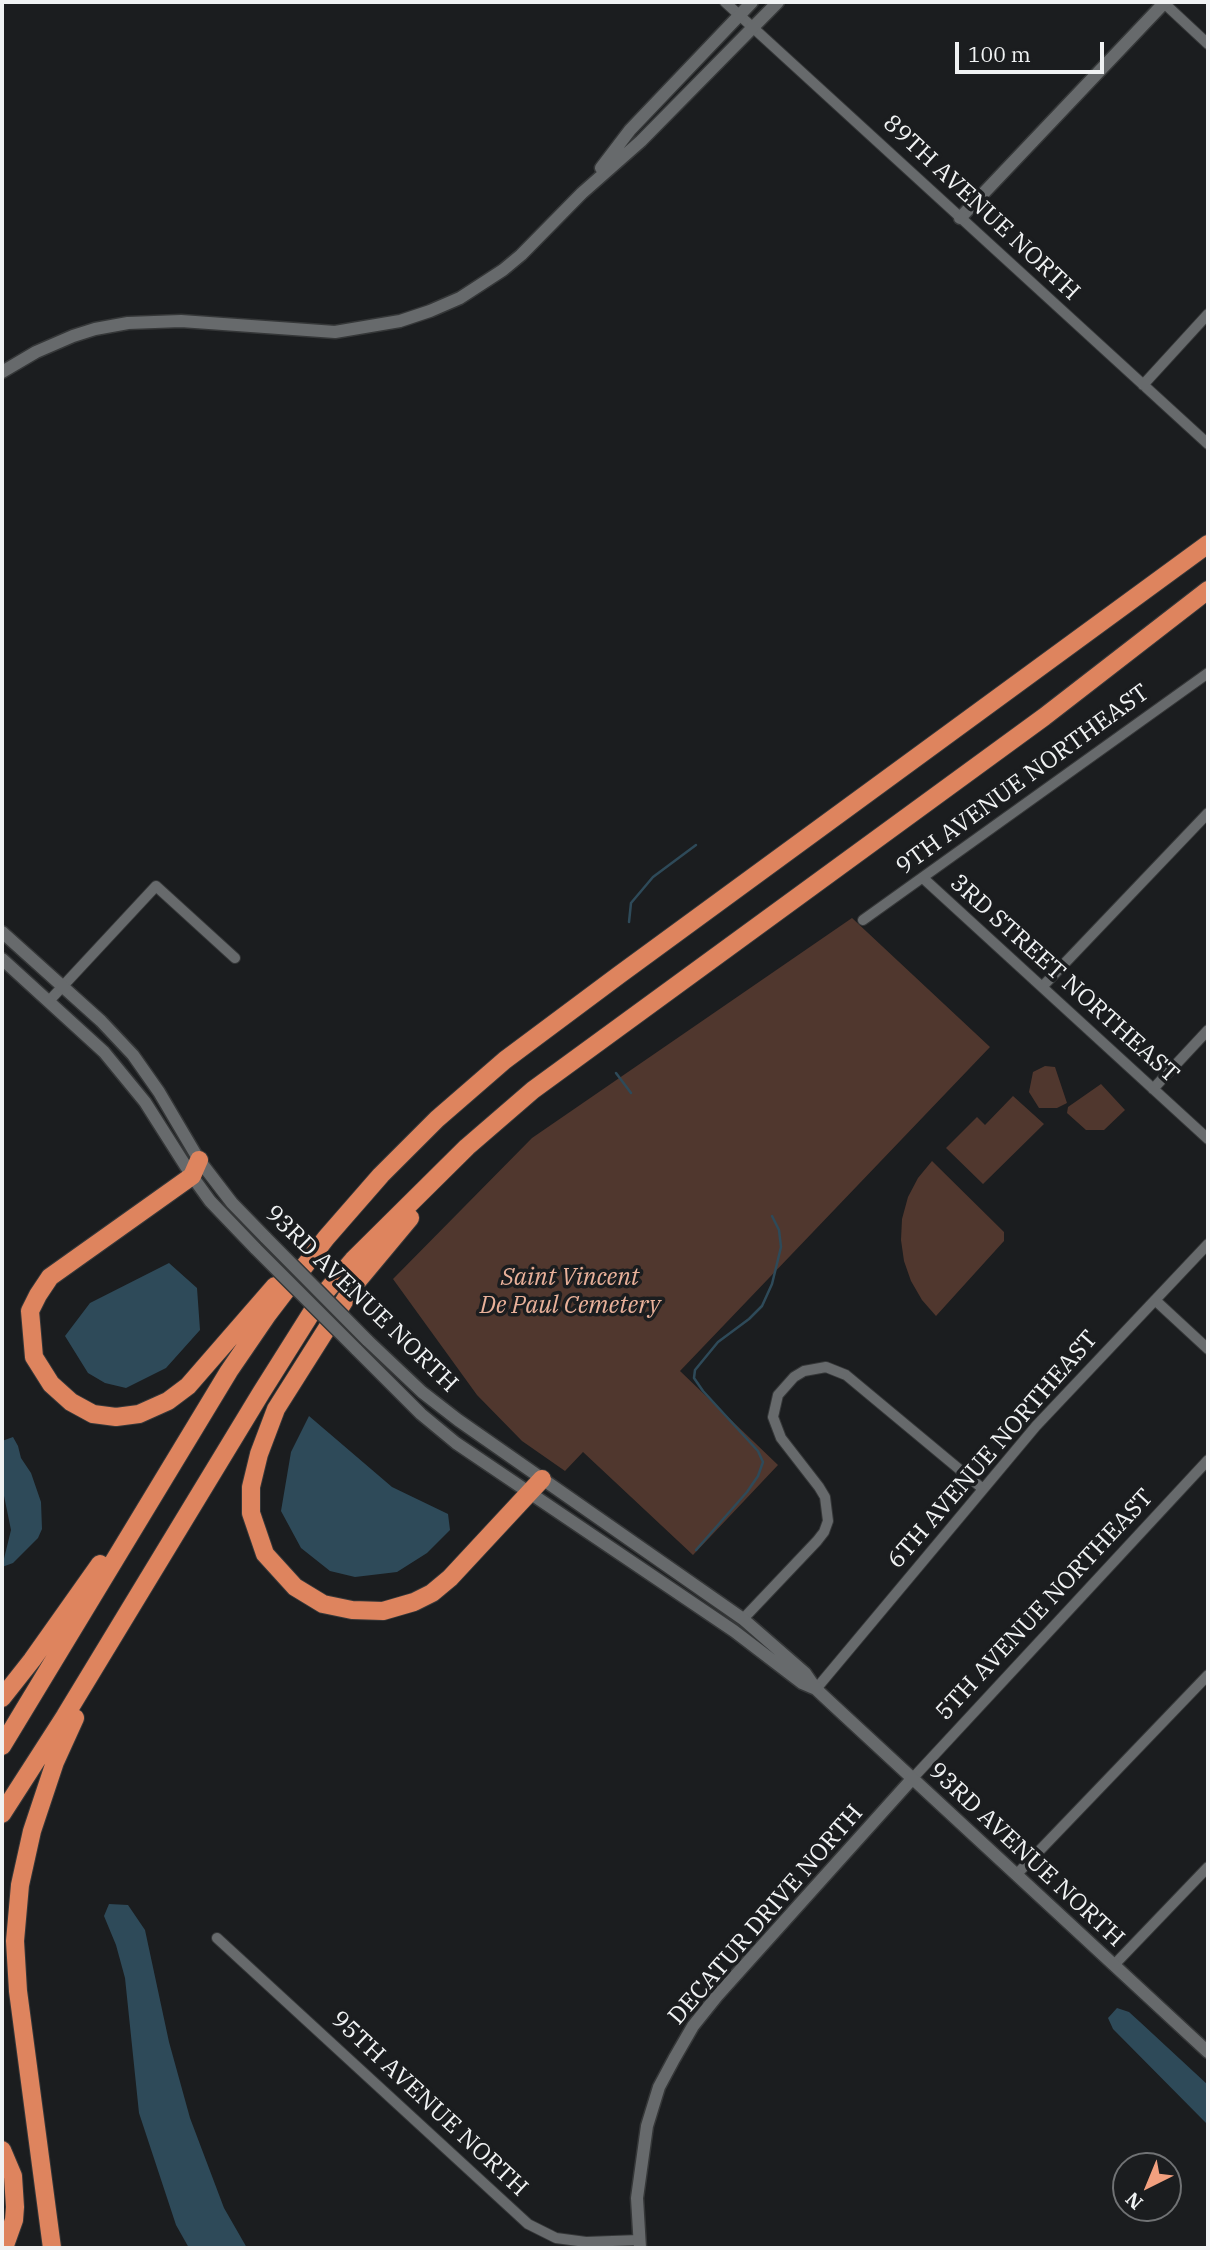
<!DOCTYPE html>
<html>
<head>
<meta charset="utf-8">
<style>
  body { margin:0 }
  #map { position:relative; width:1210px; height:2250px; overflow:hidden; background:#1b1d1f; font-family:"IBM Plex Serif",serif }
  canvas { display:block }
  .frame { position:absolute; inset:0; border:4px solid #f0f2f3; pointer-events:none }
  .north { position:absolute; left:1112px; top:2152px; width:70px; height:70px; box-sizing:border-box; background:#1b1d1f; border:2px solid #707274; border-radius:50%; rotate:223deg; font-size:19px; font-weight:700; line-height:28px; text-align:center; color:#f0f2f3 }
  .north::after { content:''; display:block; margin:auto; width:24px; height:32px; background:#f2a07f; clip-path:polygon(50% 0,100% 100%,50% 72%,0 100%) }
  .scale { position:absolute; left:955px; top:42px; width:149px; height:32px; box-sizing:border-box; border:4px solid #f0f2f3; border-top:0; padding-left:9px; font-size:21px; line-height:24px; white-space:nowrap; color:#f0f2f3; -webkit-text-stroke:5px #1b1d1f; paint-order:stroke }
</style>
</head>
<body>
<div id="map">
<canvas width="1210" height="2250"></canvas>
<div class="frame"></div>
<div class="north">N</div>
<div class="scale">100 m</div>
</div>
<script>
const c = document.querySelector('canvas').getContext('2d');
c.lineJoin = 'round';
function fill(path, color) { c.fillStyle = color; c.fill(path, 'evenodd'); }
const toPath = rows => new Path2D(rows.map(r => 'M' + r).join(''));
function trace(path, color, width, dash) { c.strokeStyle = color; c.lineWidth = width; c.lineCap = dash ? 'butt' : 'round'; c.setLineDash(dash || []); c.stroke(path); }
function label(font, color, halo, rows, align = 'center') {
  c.font = font + ' "IBM Plex Serif",serif'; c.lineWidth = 7; c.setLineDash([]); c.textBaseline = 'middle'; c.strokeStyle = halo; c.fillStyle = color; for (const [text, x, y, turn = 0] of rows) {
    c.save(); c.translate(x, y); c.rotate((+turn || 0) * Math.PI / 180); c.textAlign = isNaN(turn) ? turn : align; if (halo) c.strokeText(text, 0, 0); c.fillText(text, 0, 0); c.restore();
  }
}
fill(toPath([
  [852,918,990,1047,680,1371,778,1465,693,1555,583,1452,565,1471,522,1441,477,1395,393,1279,532,1138],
  [1045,1066,1055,1067,1067,1103,1057,1108,1039,1108,1029,1092,1033,1072],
  [1101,1084,1125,1110,1104,1130,1086,1130,1067,1113,1068,1107],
  [1013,1096,1044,1124,983,1184,946,1148,977,1117,985,1125],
  [932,1161,1004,1232,1004,1241,936,1316,922,1300,911,1281,904,1261,901,1240,902,1219,908,1197,918,1178]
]), '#50372e');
fill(toPath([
  [169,1263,197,1288,200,1330,166,1368,126,1388,105,1383,88,1373,65,1336,90,1303],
  [309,1416,392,1487,448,1514,450,1530,427,1553,397,1572,355,1577,330,1571,301,1548,281,1511,291,1452],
  [13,1437,18,1446,21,1458,31,1473,41,1502,42,1529,38,1538,13,1563,2,1567,11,1530,2,1486,2,1441],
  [109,1904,128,1905,145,1930,169,2042,190,2118,224,2208,247,2248,189,2248,176,2225,139,2113,125,1978,116,1945,104,1916],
  [1117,2008,1129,2012,1140,2022,1208,2085,1208,2125,1113,2029,1108,2018]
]), '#2e4a59');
trace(toPath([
  [629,922,631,903,653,877,696,845],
  [616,1073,631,1093],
  [696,1550,747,1492,758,1476,763,1462,758,1451,703,1391,694,1378,695,1370,718,1342,749,1319,762,1306,772,1284,781,1247,779,1230,772,1216]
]), '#2e4a59', 2.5);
const minor = toPath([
  [725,2,1208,444],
  [1164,3,1208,44],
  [1143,385,1208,314],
  [923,878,1208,1139],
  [863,920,1208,673],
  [1042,987,1208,813],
  [49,1001,156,886,235,958],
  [1153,1089,1208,1030],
  [1155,1300,1208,1349],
  [743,1619,817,1541,824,1532,828,1521,825,1497,819,1487,781,1438,773,1417,778,1395,794,1377,804,1371,826,1367,846,1375,983,1489],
  [816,1689,1036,1426,1208,1244],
  [912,1779,1208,1460],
  [1017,1874,1208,1675],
  [217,1938,528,2224,556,2238,586,2242,639,2240],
  [1114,1965,1208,1867]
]);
const tertiary = toPath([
  [601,168,630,130,752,2],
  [960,218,1165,2],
  [2,372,36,352,73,336,95,329,128,323,181,321,335,332,400,321,430,311,460,298,503,270,521,255,582,193,641,141,778,2],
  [2,932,101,1021,133,1055,159,1092,199,1160,232,1203,266,1238],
  [2,959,104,1052,145,1102,192,1176,210,1201,256,1249],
  [367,1340,422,1392,458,1420,743,1619,805,1673,816,1689,831,1703,1208,2052],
  [356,1349,421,1414,456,1443,734,1631,802,1683,816,1689],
  [640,2248,637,2198,647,2126,659,2087,674,2059,693,2026,717,1996,912,1779]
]);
const motorway = toPath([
  [199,1160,192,1176,50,1277,38,1295,30,1311,34,1357,51,1384,71,1402,93,1414,116,1417,139,1414,168,1401,188,1386,275,1286],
  [410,1218,355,1284,276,1409,259,1454,251,1487,251,1513,265,1554,295,1587,323,1604,352,1610,383,1611,414,1602,432,1593,450,1578,542,1479],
  [2,1698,32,1660,100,1564],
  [2,1746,229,1371,268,1314,326,1238,381,1175,437,1119,505,1060,619,975,1208,544],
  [2,1814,65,1716,261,1393,322,1296,353,1260,467,1147,533,1090,1044,717,1208,590],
  [2,2150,13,2176,15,2207,14,2220,4,2248],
  [52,2248,18,1991,15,1941,20,1885,32,1831,55,1762,75,1718]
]);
trace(minor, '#353738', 12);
trace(tertiary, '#353738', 15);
trace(motorway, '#353738', 20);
trace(minor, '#676a6c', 10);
trace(tertiary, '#676a6c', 12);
trace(motorway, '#de845e', 18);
const tertiaryBridge = toPath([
  [266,1238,367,1340],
  [256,1249,356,1349]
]);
trace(tertiaryBridge, '#353738', 15, []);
trace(tertiaryBridge, '#676a6c', 12);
label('24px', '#f0f2f3', '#1b1d1f', [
  ["89TH AVENUE NORTH",981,208,43],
  ["9TH AVENUE NORTHEAST",1023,780,-36],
  ["3RD STREET NORTHEAST",1064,979,42],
  ["93RD AVENUE NORTH",361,1299,44],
  ["6TH AVENUE NORTHEAST",993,1450,-49],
  ["5TH AVENUE NORTHEAST",1045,1605,-47],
  ["93RD AVENUE NORTH",1026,1855,43],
  ["DECATUR DRIVE NORTH",766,1915,-49],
  ["95TH AVENUE NORTH",429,2104,43]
]);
label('italic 24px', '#e9b19a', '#1b1d1f', [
  ["Saint Vincent",570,1278],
  ["De Paul Cemetery",570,1306]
]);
</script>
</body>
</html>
